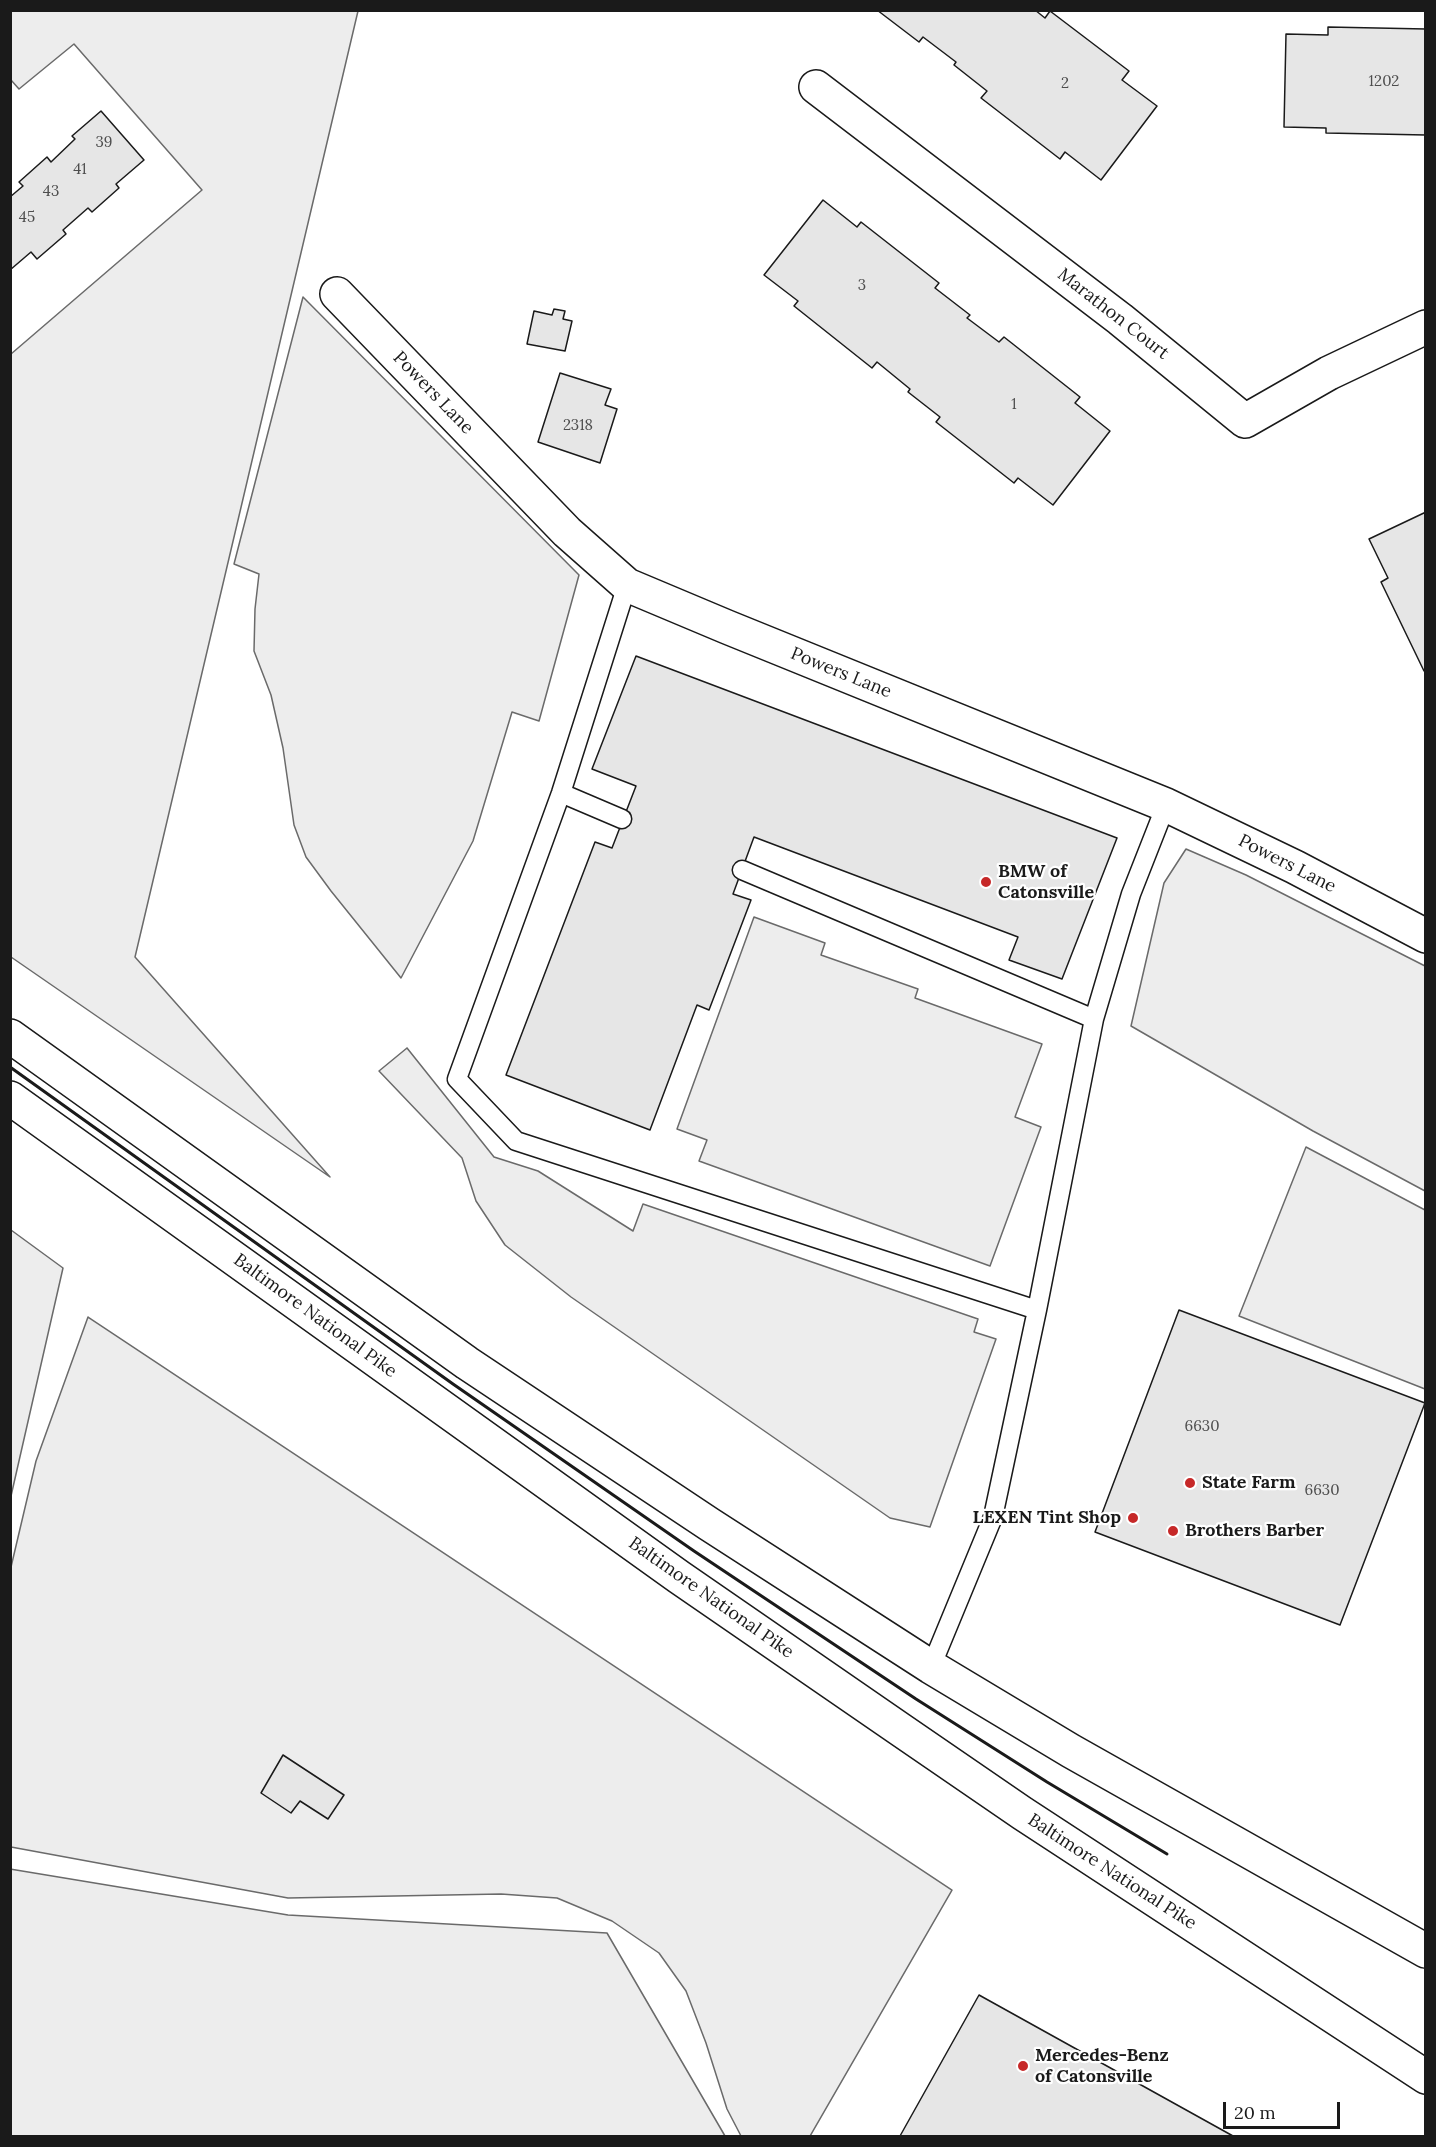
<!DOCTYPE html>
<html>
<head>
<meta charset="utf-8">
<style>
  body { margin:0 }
  #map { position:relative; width:1436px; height:2147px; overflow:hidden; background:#fff; font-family:Lora,serif }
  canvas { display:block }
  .frame { position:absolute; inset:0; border:12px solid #1a1a1a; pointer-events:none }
  .scale { position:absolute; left:1223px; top:2102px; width:117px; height:27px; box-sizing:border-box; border:3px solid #1a1a1a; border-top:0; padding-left:8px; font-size:18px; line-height:21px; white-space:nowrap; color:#1a1a1a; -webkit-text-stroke:4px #fff; paint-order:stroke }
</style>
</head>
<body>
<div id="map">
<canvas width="1436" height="2147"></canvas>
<div class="frame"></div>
<div class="scale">20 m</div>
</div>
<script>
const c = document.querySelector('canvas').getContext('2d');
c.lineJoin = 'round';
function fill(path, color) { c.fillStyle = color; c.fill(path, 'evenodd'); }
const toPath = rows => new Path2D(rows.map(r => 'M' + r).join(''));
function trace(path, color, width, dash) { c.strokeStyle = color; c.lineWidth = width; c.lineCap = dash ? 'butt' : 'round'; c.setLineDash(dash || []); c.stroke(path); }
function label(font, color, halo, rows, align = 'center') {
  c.font = font + ' Lora,serif'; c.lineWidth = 4.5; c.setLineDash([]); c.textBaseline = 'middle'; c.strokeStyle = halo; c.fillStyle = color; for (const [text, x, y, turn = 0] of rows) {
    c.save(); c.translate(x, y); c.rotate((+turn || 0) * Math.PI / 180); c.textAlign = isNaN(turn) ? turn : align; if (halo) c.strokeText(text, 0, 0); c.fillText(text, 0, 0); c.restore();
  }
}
const built = toPath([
  [11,10,358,11,135,957,330,1177,11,957,11,354,202,190,74,44,19,89,11,80,11,10],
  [303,297,579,575,539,721,512,712,473,841,401,978,331,891,306,857,294,825,283,748,271,695,254,651,255,609,259,574,234,564,303,297],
  [1186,849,1246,875,1425,966,1425,1191,1313,1131,1131,1026,1164,883,1186,849],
  [754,917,825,943,821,955,918,989,915,998,1042,1044,1015,1117,1041,1127,990,1266,699,1161,707,1140,677,1129,754,917],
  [407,1048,494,1157,538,1171,633,1231,643,1204,978,1319,974,1332,996,1339,930,1527,890,1518,571,1297,505,1245,476,1201,462,1158,379,1071,407,1048],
  [1306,1147,1425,1210,1425,1389,1239,1316,1306,1147],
  [11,1230,63,1268,11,1496,11,1230],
  [88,1317,952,1890,810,2136,741,2136,727,2109,706,2043,686,1991,659,1953,612,1921,557,1898,501,1894,288,1898,11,1847,11,1567,36,1461,88,1317],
  [10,1869,288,1915,607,1933,725,2136,11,2136,10,1869]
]);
fill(built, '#ededed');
trace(built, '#6a6a6a', 1.5);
const building = toPath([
  [877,10,1035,10,1045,18,1050,11,1129,71,1122,80,1157,106,1101,180,1065,152,1060,159,981,98,987,91,954,65,956,62,923,37,919,42,877,10],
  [1328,27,1426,29,1426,135,1326,133,1326,128,1284,127,1286,34,1328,35,1328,27],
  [101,111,144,160,116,184,119,188,92,212,88,208,63,230,66,234,37,259,31,252,10,270,10,197,23,186,19,182,47,157,51,162,75,139,72,136,101,111],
  [823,200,857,227,861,222,939,283,935,288,970,315,967,318,999,342,1004,337,1080,397,1075,403,1110,431,1053,505,1018,478,1014,483,936,422,940,417,908,392,910,389,877,362,872,368,794,306,798,301,764,275,823,200],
  [554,309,565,311,563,319,572,321,565,351,527,344,534,311,552,315,554,309],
  [560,373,611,389,605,405,617,409,600,463,538,442,560,373],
  [1426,512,1426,670,1424,671,1381,582,1388,578,1369,539,1426,512],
  [636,656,1117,838,1062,979,1009,960,1018,937,754,837,733,894,751,900,709,1010,697,1005,650,1130,506,1075,595,842,612,848,636,786,592,769,636,656],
  [1179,1310,1425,1403,1340,1625,1095,1532,1179,1310],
  [283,1755,344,1795,328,1819,300,1801,291,1813,261,1793,283,1755],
  [979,1995,1233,2136,900,2136,979,1995]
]);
fill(building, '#e6e6e6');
trace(building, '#1a1a1a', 1.5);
const service = toPath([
  [627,585,561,793,457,1079,516,1141,1037,1310],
  [561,793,622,819],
  [742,870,1094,1019],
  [931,1667,993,1517,1037,1310,1094,1019,1131,894,1166,805]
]);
const minor = toPath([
  [816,87,1120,319,1245,421,1329,373,1426,327],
  [337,294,567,532,627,585,727,627,1166,805,1295,867,1426,936]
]);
const primary = toPath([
  [10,1036,467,1363,709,1524,931,1667,1071,1751,1426,1951],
  [10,1098,679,1577,901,1730,1022,1813,1426,2077]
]);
trace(service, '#1a1a1a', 21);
trace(minor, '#1a1a1a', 36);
trace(primary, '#1a1a1a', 36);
trace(service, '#fff', 18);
trace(minor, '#fff', 33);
trace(primary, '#fff', 33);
trace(toPath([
  [10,1067,453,1384,694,1551,916,1699,1047,1782,1167,1854]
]), '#1a1a1a', 3);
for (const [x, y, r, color] of [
  [986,882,6,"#c62828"],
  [1190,1483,6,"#c62828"],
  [1133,1518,6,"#c62828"],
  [1173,1531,6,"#c62828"],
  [1023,2066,6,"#c62828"]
]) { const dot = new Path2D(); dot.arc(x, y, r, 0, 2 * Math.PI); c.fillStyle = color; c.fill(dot); trace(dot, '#fff', 2); }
label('15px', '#4d4d4d', null, [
  ["1202",1384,82],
  ["2",1065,84],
  ["39",104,143],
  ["41",80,170],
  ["43",51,192],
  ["45",27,218],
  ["3",862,286],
  ["1",1014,405],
  ["2318",578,426],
  ["6630",1202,1427],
  ["6630",1322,1491]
]);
label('18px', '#1a1a1a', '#fff', [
  ["Marathon Court",1113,314,38],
  ["Powers Lane",433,393,46],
  ["Powers Lane",841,673,22],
  ["Powers Lane",1287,864,27],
  ["Baltimore National Pike",315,1316,36],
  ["Baltimore National Pike",711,1598,35],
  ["Baltimore National Pike",1112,1872,33]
]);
label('bold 18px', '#1a1a1a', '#fff', [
  ["BMW of",998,872],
  ["Catonsville",998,893],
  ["State Farm",1202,1483],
  ["LEXEN Tint Shop",1121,1518,"right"],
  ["Brothers Barber",1185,1531],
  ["Mercedes-Benz",1035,2056],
  ["of Catonsville",1035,2077]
], 'left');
</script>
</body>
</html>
